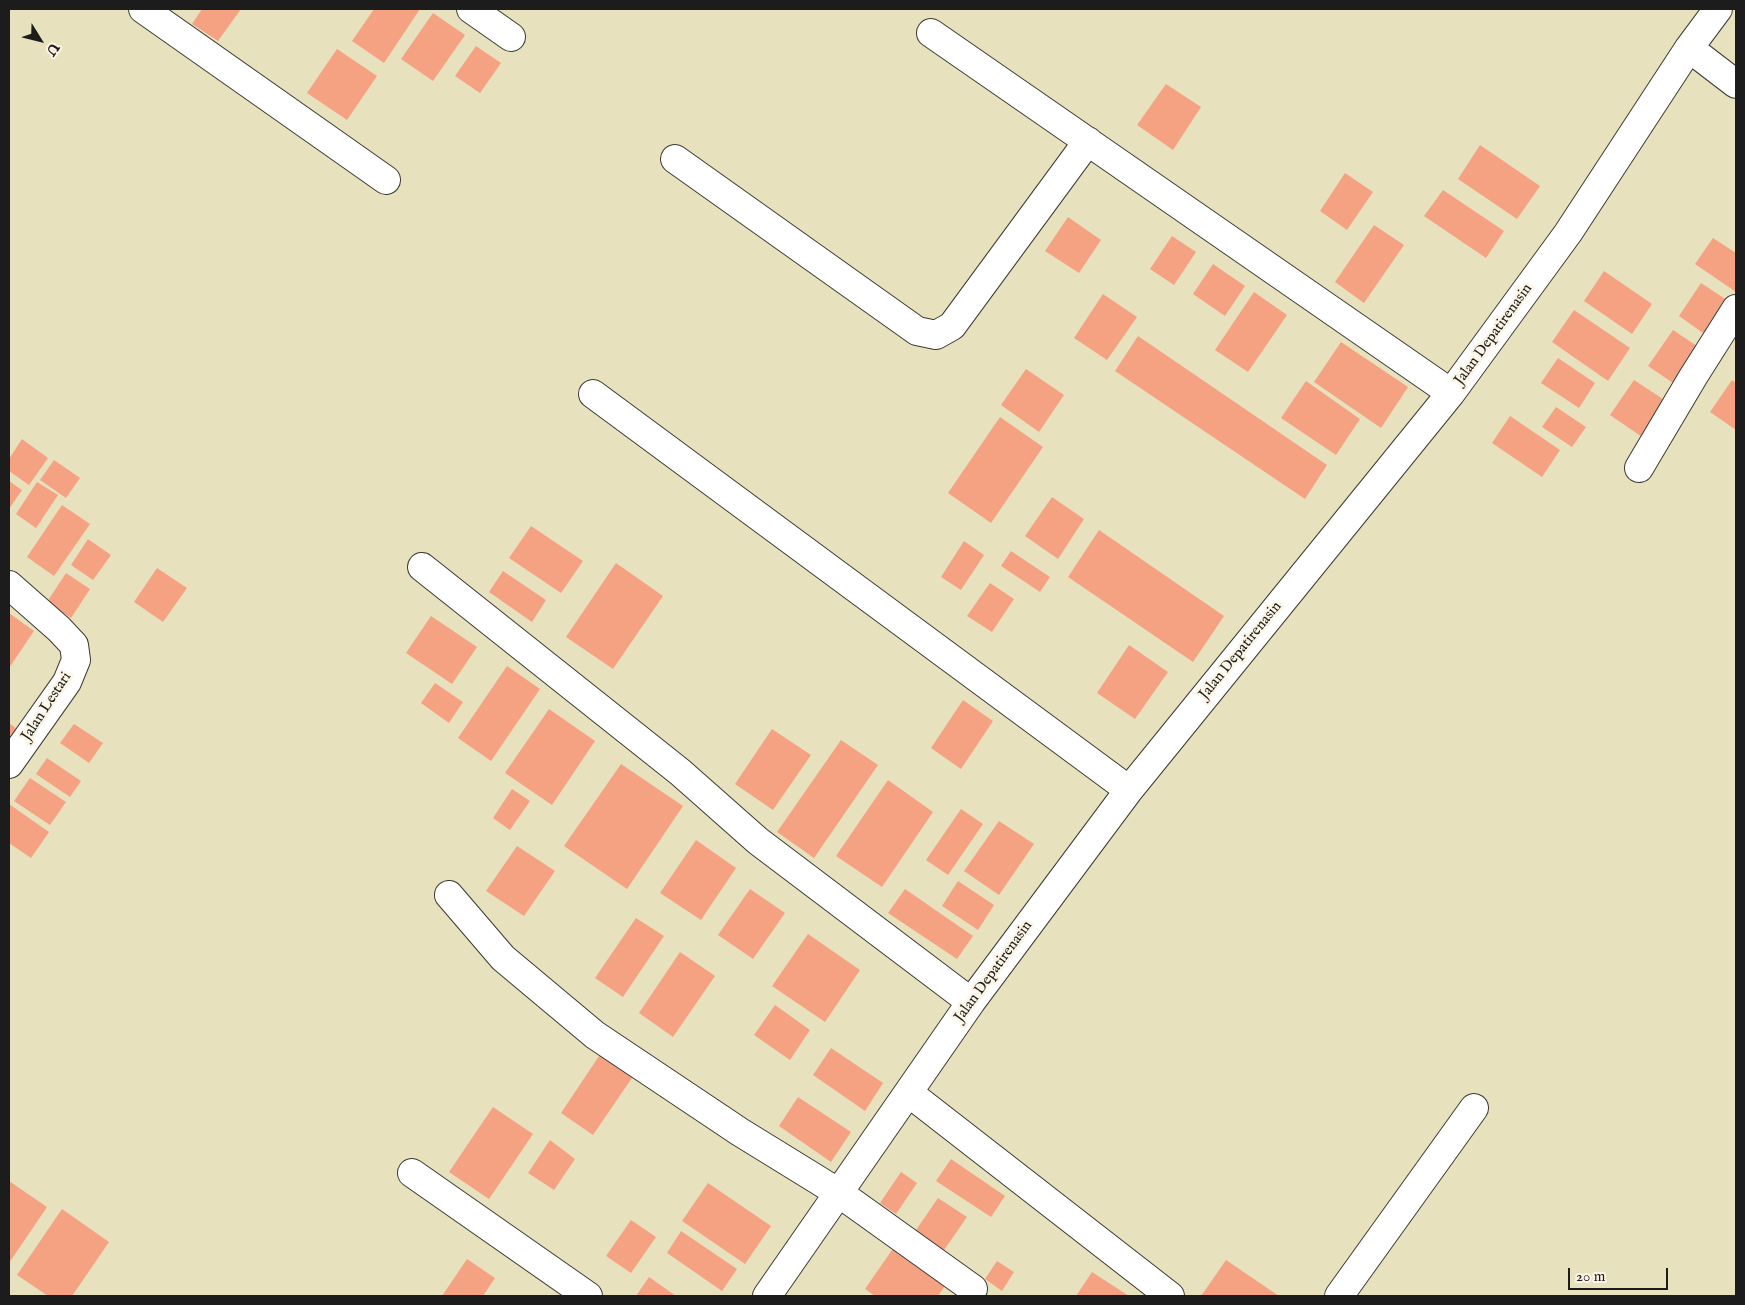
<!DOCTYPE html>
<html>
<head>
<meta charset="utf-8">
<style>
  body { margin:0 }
  #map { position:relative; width:1745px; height:1305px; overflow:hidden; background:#e8e1be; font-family:"IM FELL English",serif }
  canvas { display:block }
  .frame { position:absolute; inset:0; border:10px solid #1c1c1c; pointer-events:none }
  .north { position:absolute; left:15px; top:15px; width:50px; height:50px; -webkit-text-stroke:4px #fcf5e5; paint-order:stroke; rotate:126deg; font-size:14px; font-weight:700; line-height:20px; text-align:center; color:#1c1c1c }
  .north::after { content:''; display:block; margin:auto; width:18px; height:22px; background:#1c1c1c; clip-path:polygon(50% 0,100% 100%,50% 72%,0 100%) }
  .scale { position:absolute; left:1568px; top:1268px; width:100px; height:22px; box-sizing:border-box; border:2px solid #1c1c1c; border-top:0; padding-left:6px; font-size:15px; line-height:18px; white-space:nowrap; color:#1c1c1c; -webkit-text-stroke:4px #fcf5e5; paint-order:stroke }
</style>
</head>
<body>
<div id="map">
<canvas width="1745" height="1305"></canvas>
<div class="frame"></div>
<div class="north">U</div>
<div class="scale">20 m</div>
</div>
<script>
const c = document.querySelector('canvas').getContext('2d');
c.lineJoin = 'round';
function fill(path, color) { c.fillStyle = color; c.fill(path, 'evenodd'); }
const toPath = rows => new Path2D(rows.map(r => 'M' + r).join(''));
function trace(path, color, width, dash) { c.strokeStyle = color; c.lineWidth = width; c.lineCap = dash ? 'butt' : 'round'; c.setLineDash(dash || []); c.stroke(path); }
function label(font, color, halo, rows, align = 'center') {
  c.font = font + ' "IM FELL English",serif'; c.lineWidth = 5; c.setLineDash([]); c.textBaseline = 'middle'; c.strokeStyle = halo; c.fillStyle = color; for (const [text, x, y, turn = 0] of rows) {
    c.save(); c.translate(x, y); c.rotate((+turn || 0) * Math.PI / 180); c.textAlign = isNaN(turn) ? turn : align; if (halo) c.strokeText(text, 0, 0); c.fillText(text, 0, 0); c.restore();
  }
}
fill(toPath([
  [202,9,241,9,218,41,192,24],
  [374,9,420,9,384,63,352,41],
  [433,13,465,35,433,81,401,59],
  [476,46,501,63,480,93,455,76],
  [337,49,377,76,347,120,307,93],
  [1166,84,1201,107,1173,150,1137,125],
  [1480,145,1540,186,1517,219,1458,179],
  [1345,173,1373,192,1347,230,1320,211],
  [1443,190,1504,231,1486,258,1424,216],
  [1068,217,1101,240,1079,273,1045,251],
  [1374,225,1404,245,1364,303,1335,282],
  [1172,236,1196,252,1174,285,1150,269],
  [1713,238,1736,253,1736,292,1695,264],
  [1213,264,1245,286,1225,316,1193,294],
  [1604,271,1652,304,1632,334,1584,301],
  [1701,283,1736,306,1713,340,1679,316],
  [1254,292,1287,315,1248,372,1215,350],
  [1103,294,1137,317,1107,360,1074,338],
  [1574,310,1630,348,1608,381,1552,342],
  [1673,330,1700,348,1676,385,1648,366],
  [1138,336,1327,465,1305,499,1115,371],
  [1341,342,1408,387,1381,428,1314,382],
  [1558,358,1595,383,1579,408,1541,383],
  [1026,369,1064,395,1039,432,1001,405],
  [1634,380,1669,403,1645,439,1610,415],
  [1732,380,1736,383,1736,430,1710,412],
  [1306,381,1360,419,1336,455,1281,418],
  [1556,407,1586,427,1572,447,1542,427],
  [1510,416,1560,450,1542,477,1492,443],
  [1000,417,1043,447,991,523,948,493],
  [22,439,48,458,29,485,9,471,9,459],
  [54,460,80,478,66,498,40,480],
  [9,481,22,490,9,509],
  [37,482,58,495,36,528,16,514],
  [1052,497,1084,519,1058,559,1025,536],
  [62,505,90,524,54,576,27,557],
  [531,526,583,561,561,593,509,558],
  [1099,530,1224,616,1193,662,1068,577],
  [88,539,111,555,93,580,71,565],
  [964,541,984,555,961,590,941,577],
  [1011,551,1050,577,1040,592,1001,566],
  [616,563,663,596,613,669,566,637],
  [157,568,187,588,163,622,134,602],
  [503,571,546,600,532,622,489,592],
  [66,573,90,589,71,618,47,602],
  [990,583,1014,599,992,632,967,616],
  [9,613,34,631,9,668],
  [431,616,477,647,452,684,406,653],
  [1129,645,1168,672,1135,719,1097,693],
  [507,666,540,689,491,761,458,738],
  [435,683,463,702,449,723,421,703],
  [963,700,993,721,961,769,931,748],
  [549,709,595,741,552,805,505,773],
  [9,723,21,732,9,750],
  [74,724,103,743,89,763,60,743],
  [772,729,811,755,773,810,735,784],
  [841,740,878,765,814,858,777,832],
  [47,758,81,781,70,797,36,774],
  [621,764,683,806,627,889,564,846],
  [30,778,66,802,50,825,14,801],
  [888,780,933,812,882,887,836,856],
  [512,789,530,801,510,830,493,818],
  [9,804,49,832,31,858,9,843],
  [961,809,983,824,948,875,926,860],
  [999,821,1034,844,999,895,964,871],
  [696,840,736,868,701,920,660,893],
  [517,846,555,871,524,916,486,891],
  [958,881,994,905,978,930,942,906],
  [750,889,785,913,753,959,718,935],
  [905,889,973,936,957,959,888,913],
  [636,918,664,936,623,997,595,978],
  [808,934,860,970,825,1022,772,986],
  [680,952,715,976,673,1037,639,1013],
  [775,1005,810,1030,790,1060,754,1035],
  [831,1048,883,1083,865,1111,813,1075],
  [601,1053,634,1075,593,1135,561,1113],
  [798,1097,851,1132,831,1162,779,1126],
  [493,1107,533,1134,489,1199,449,1172],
  [550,1140,575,1159,554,1190,528,1173],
  [951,1159,1005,1196,991,1217,936,1181],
  [901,1172,917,1183,896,1214,880,1203],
  [9,1181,47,1207,9,1263],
  [708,1183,771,1226,745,1264,682,1221],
  [938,1198,967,1217,942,1253,914,1233],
  [62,1209,109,1242,72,1296,48,1296,17,1275],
  [631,1220,656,1237,631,1273,606,1256],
  [681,1231,737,1269,722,1291,667,1253],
  [894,1247,947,1283,938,1296,875,1296,865,1289],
  [467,1259,495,1278,483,1296,442,1296],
  [1226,1260,1279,1296,1201,1296],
  [997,1261,1014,1272,1002,1291,985,1279],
  [1092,1272,1129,1296,1076,1296],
  [649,1277,676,1296,636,1296]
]), '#f5a283');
const minor = toPath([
  [143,9,386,180],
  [471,9,511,37],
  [931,33,1451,393],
  [1689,48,1736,84],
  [675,159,917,331,936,335,952,326,1088,141],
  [593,394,1129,790],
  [1639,468,1693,377,1736,309],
  [422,567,680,772,758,841,971,1002],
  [9,585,59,629,74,645,76,660,67,682,9,764],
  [449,895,503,958,595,1035,740,1132,839,1193,973,1289],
  [909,1093,1170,1296],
  [412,1173,588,1296],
  [767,1296,971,1002,1129,790,1451,393,1568,233,1689,48,1718,9],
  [1339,1296,1474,1108]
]);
trace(minor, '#3b3a34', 30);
trace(minor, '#fff', 28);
label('15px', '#1c1c1c', '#fcf5e5', [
  ["Jalan Depatirenasin",1494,335,-54],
  ["Jalan Depatirenasin",1241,651,-51],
  ["Jalan Lestari",47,707,-57],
  ["Jalan Depatirenasin",994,972,-54]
]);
</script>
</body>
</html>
